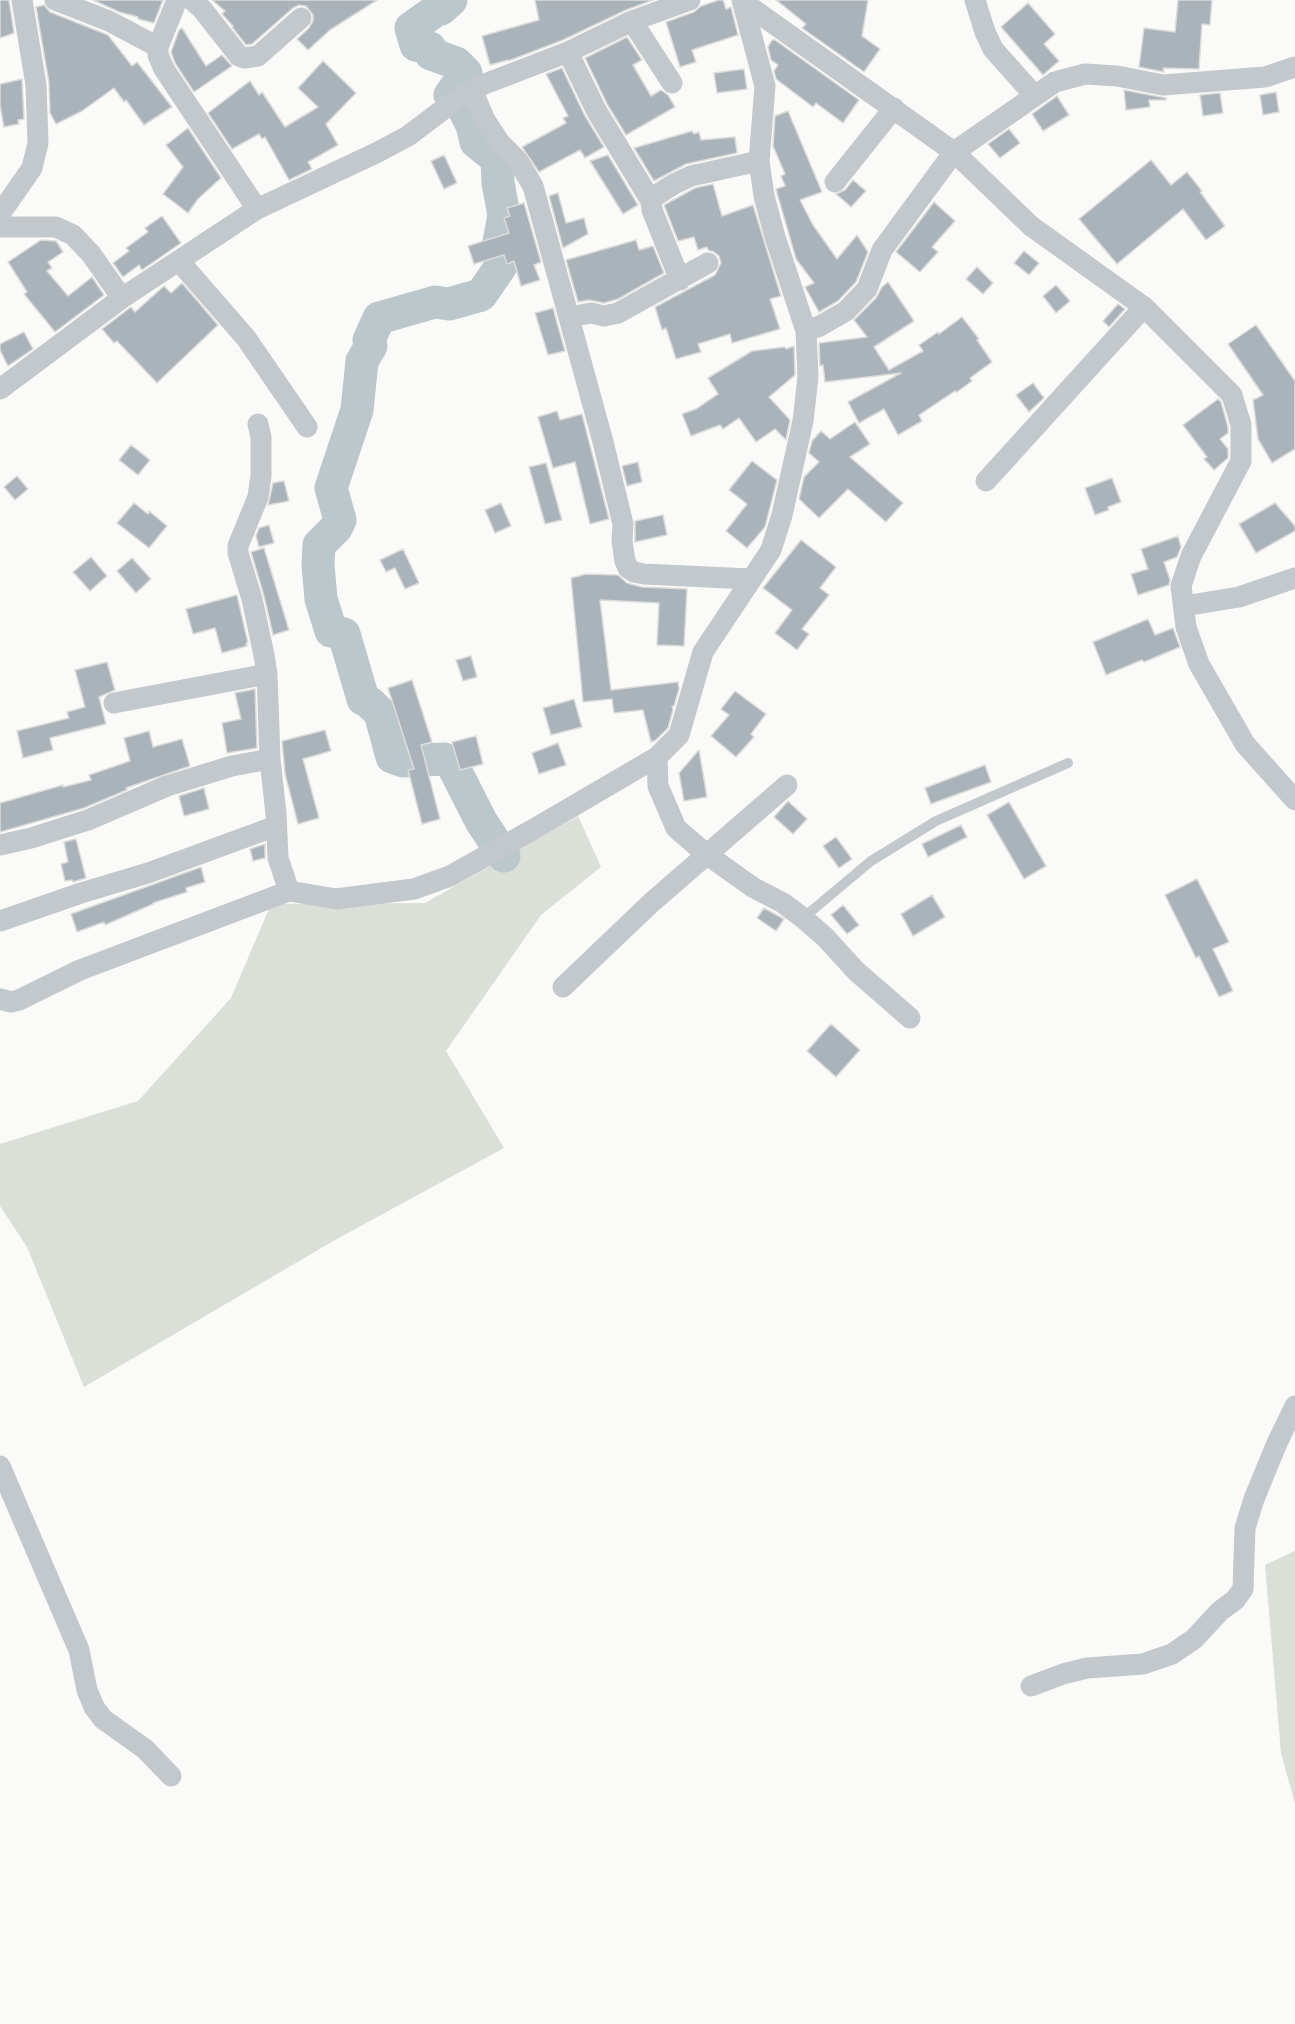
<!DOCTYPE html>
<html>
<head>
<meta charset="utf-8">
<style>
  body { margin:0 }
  canvas { display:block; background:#fafaf8 }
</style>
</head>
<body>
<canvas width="1295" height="2024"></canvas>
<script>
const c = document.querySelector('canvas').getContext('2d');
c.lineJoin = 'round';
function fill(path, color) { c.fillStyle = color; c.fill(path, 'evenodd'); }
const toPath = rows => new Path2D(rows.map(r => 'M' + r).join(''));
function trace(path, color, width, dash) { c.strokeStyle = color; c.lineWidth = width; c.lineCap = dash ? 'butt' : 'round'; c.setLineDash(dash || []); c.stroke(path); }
fill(toPath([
  [578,816,601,867,541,915,446,1051,504,1148,335,1240,84,1387,27,1247,0,1206,0,1144,138,1101,231,998,271,904,425,903],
  [1295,1551,1295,1804,1281,1753,1265,1565]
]), '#dadfd7');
trace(toPath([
  [451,0,441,9,435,11,411,28,416,45,430,48,431,54,456,63,466,73,450,95,464,109,472,125,476,142,497,159,498,183,504,215,499,242,501,266,481,295,449,304,435,302,379,318,369,340,371,346,362,361,357,410,331,488,340,520,336,528,319,545,318,565,321,599,331,631,344,634,363,699,370,703,380,713,392,757,403,761,444,759,453,766,481,821,504,856]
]), '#bbc7cb', 33);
const building = toPath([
  [0,0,9,0,14,33,0,38,0,0],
  [93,0,163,0,154,23,138,19,138,17,119,12,93,0],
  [212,0,377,0,330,30,308,50,297,39,309,28,313,21,313,15,306,6,299,5,293,8,252,44,246,45,232,27,233,26,222,14,225,11,212,0],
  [535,0,653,0,626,10,563,40,508,61,508,60,490,65,482,36,539,20,535,0],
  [719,0,723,0,726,9,731,7,738,35,692,50,696,62,680,67,666,22,694,12,701,6,719,0],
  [776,0,868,0,862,36,880,49,864,72,802,28,806,24,776,0],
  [1178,0,1212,0,1210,25,1202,24,1199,69,1163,68,1164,72,1139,67,1144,28,1175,32,1178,0],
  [1028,3,1055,34,1044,44,1059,61,1043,75,1001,27,1028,3],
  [44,5,50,12,108,35,132,66,137,62,172,107,144,125,126,100,124,102,114,88,82,111,56,124,50,113,49,83,36,7,44,5],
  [182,28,206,66,222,55,232,66,194,92,175,63,171,52,179,30,182,28],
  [627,37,642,60,633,65,651,96,661,90,668,95,675,107,626,135,607,104,585,58,627,37],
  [772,40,775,40,859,100,843,123,816,103,813,107,776,79,774,71,778,65,771,60,768,47,772,40],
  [323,61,356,93,326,124,338,145,308,162,312,169,289,180,265,137,262,139,259,134,232,149,208,113,250,81,259,95,262,92,285,127,318,107,298,88,323,61],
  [562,68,585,116,604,147,585,158,580,150,539,172,522,147,566,123,563,118,568,116,546,74,562,68],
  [744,69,747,89,717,93,714,73,744,69],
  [22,79,24,119,18,120,19,124,4,127,0,106,0,84,22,79],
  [1124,90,1166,98,1166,100,1149,100,1150,107,1126,110,1124,90],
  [1276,92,1279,112,1263,115,1260,95,1276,92],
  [1220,93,1223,113,1203,116,1200,95,1220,93],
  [1057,96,1069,115,1043,131,1032,114,1057,96],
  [788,111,822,192,800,200,813,225,837,259,857,235,868,252,856,282,838,301,819,312,805,287,814,283,796,259,777,193,776,189,785,186,781,176,785,174,773,146,775,116,788,111],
  [188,128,221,178,198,199,188,213,163,194,183,167,166,145,188,128],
  [1009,129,1020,143,1000,158,988,144,1009,129],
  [692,131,694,134,699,132,701,140,735,137,737,153,686,164,654,181,634,148,692,131],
  [444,155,457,183,444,189,431,161,444,155],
  [608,155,638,205,623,214,590,161,608,155],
  [1151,160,1171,185,1187,172,1202,191,1200,192,1225,226,1206,240,1183,209,1117,264,1079,219,1151,160],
  [853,180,866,191,851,207,836,194,845,190,853,180],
  [713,184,722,216,753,205,781,296,770,299,780,329,732,343,730,334,698,344,701,352,676,359,666,328,662,330,655,307,715,275,721,263,719,256,714,252,708,250,707,247,698,250,694,237,678,241,664,205,695,188,713,184],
  [558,193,566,223,584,218,588,234,563,248,549,196,558,193],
  [934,202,955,221,932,247,938,252,920,272,896,252,934,202],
  [524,203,541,262,534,265,540,280,521,286,514,261,507,264,504,255,474,264,468,246,509,233,504,218,510,216,507,208,524,203],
  [162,216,181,243,142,270,139,265,123,277,113,263,129,251,126,248,148,232,145,228,162,216],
  [41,240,56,241,63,252,48,262,52,268,47,271,68,296,92,277,104,295,55,332,24,294,27,292,8,262,41,240],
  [636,240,639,250,653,246,664,273,618,299,604,303,589,300,578,302,566,260,636,240],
  [1024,251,1039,263,1029,275,1014,263,1024,251],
  [977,267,993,283,983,294,966,279,977,267],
  [888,282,914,321,874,347,889,370,923,351,919,345,938,332,939,334,962,317,979,339,977,340,992,362,970,378,972,381,957,392,955,391,919,415,922,421,898,435,884,409,859,423,848,402,901,373,825,382,823,365,820,366,819,343,867,337,854,320,876,298,882,287,888,282],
  [182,283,218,325,157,383,117,341,114,343,102,329,131,307,135,312,164,286,171,293,182,283],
  [1056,285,1070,301,1056,313,1043,296,1056,285],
  [1118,304,1125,309,1109,327,1103,321,1118,304],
  [553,308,565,351,548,355,535,313,553,308],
  [1256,325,1295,381,1295,449,1272,463,1258,439,1253,400,1263,395,1228,344,1256,325],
  [24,332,33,349,8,366,0,350,0,344,24,332],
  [794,346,795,375,769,397,790,420,786,440,775,429,756,442,739,418,723,429,720,425,691,436,682,414,696,409,718,394,708,378,752,351,785,347,786,349,794,346],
  [1033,383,1044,398,1029,412,1016,395,1033,383],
  [1218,399,1221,402,1228,427,1228,433,1220,439,1228,449,1228,458,1214,470,1204,459,1207,457,1183,425,1218,399],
  [557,411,560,420,582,414,609,519,590,524,575,462,553,468,538,417,557,411],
  [855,422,870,444,850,457,903,503,886,522,848,489,819,518,799,499,804,477,819,462,809,453,812,441,821,431,830,439,855,422],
  [131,445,150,460,138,475,119,460,131,445],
  [752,461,777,480,765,527,747,548,726,531,747,504,729,490,752,461],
  [638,462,642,482,627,486,622,466,638,462],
  [546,463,562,520,545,524,529,467,546,463],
  [17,476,28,489,15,500,4,487,17,476],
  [1112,478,1121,502,1108,507,1109,510,1095,515,1085,488,1112,478],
  [284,481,289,501,268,505,273,483,284,481],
  [134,503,148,514,149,511,167,526,149,548,117,523,134,503],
  [501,503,511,526,495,533,485,510,501,503],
  [1275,503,1295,526,1295,531,1256,553,1239,524,1275,503],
  [663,515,667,535,635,542,635,521,663,515],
  [269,525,274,543,259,547,256,536,259,528,269,525],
  [1178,536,1181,547,1177,557,1164,562,1170,580,1169,585,1138,595,1131,574,1148,569,1141,549,1178,536],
  [801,540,836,567,820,588,829,595,802,629,809,634,797,650,775,633,792,610,763,588,801,540],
  [264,548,289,630,273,635,264,596,251,552,264,548],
  [403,549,419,583,405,589,395,568,386,572,380,560,403,549],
  [91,557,107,576,90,591,73,572,91,557],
  [132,558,151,579,136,593,117,571,132,558],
  [586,574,618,575,627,583,642,587,687,589,684,646,657,645,659,603,600,600,611,690,678,682,679,689,674,706,672,706,673,710,668,728,656,740,651,742,643,710,614,713,612,699,583,702,571,578,586,574],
  [237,595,248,643,246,643,247,646,222,653,215,628,193,634,186,609,237,595],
  [1148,619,1155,635,1173,628,1180,647,1144,662,1142,660,1106,675,1093,642,1148,619],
  [471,656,477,677,463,681,456,660,471,656],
  [107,662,115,690,99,697,106,724,50,738,53,750,23,758,17,731,69,718,67,712,85,707,75,670,107,662],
  [412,680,432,742,421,745,440,819,422,824,408,770,414,769,388,688,412,680],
  [255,689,257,748,227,753,222,723,241,719,235,693,255,689],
  [735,691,766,714,751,734,754,737,736,757,711,736,729,715,721,709,735,691],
  [574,699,582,727,551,735,543,708,574,699],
  [325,730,331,751,303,759,319,818,298,824,285,774,282,741,325,730],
  [149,731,153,747,182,739,190,766,126,788,127,790,84,808,0,832,0,803,63,785,63,787,91,780,89,775,130,761,124,738,149,731],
  [476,736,483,764,460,770,452,742,476,736],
  [558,743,566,765,539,774,532,753,558,743],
  [699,750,707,797,684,801,679,773,699,750],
  [985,765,991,782,931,804,925,788,985,765],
  [204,788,209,809,184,816,179,796,204,788],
  [788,801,807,819,793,834,774,817,788,801],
  [1009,802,1046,866,1024,879,987,815,1009,802],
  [961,825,967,837,928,857,922,844,961,825],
  [836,837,852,859,839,868,823,846,836,837],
  [76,839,86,878,73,882,72,880,65,881,61,864,68,862,64,842,76,839],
  [265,844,265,858,253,861,250,849,265,844],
  [201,867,205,882,186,888,187,892,153,903,153,904,105,925,104,922,77,932,71,914,201,867],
  [1197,879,1229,942,1213,949,1233,991,1219,997,1199,956,1196,958,1165,895,1197,879],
  [932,895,945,917,913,936,901,914,932,895],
  [843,905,859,925,847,934,831,915,843,905],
  [764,908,784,919,776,931,757,918,764,908],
  [831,1024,860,1050,836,1077,807,1051,831,1024]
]);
fill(building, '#aab3b9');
trace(building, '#dcdcda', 1.5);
trace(toPath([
  [803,918,871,861,936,821,1068,763]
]), '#c3c8cc', 10);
trace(toPath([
  [55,0,109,21,158,47],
  [177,0,158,47,158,55,164,69,257,209],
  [192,0,202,9,239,56,244,58,258,56,301,18],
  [975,0,985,32,993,49,1034,95],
  [743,2,954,152,1031,226,1144,307,1232,395,1241,425,1241,461,1191,556,1181,586,1186,627,1199,664,1245,744,1295,800],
  [632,21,672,83],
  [568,52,596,110,651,201],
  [472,90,485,120,500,143,518,161,533,186,603,442,623,524,622,541,625,561,628,568,634,572,644,574,750,579],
  [835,182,894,108],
  [0,214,32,168,38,143,36,85,22,0],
  [0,227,56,227,73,235,91,254,122,298,0,389],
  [179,261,246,338,307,427],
  [680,280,652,210,651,201,655,196,674,184,691,176,759,161],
  [122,298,257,209,378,152,408,136,461,96,482,85,568,52,632,21,690,0],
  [569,317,591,313,604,316,618,313,708,263],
  [806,331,820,326,846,311,867,289,882,250,954,152,1055,82,1085,74,1117,76,1163,85,1265,77,1295,67],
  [258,424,261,437,261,476,258,497,238,546,238,553,252,599,264,655,267,674,270,759],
  [986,481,1144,307],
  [1184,606,1239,597,1295,578],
  [114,703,267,674],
  [657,757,658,786,676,828,706,854,754,888,783,903,803,918,825,937,856,971,910,1018],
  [0,845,31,838,88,820,167,786,232,766,270,759,276,814,278,858,289,891,336,899,414,889,450,876,534,829,657,757,679,735,703,652,771,550,782,515,803,421,808,377,806,331,775,237,764,196,759,161,765,86,742,0],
  [0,921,81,893,148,873,276,826],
  [563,987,651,903,787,785],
  [0,999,11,1002,19,1000,80,970,289,891],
  [0,1466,79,1650,87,1690,94,1707,103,1719,145,1749,171,1776],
  [1031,1686,1063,1674,1087,1668,1143,1664,1172,1654,1194,1639,1220,1611,1235,1600,1243,1589,1245,1528,1254,1499,1277,1443,1295,1406]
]), '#c3c8cc', 21);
</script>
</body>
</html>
